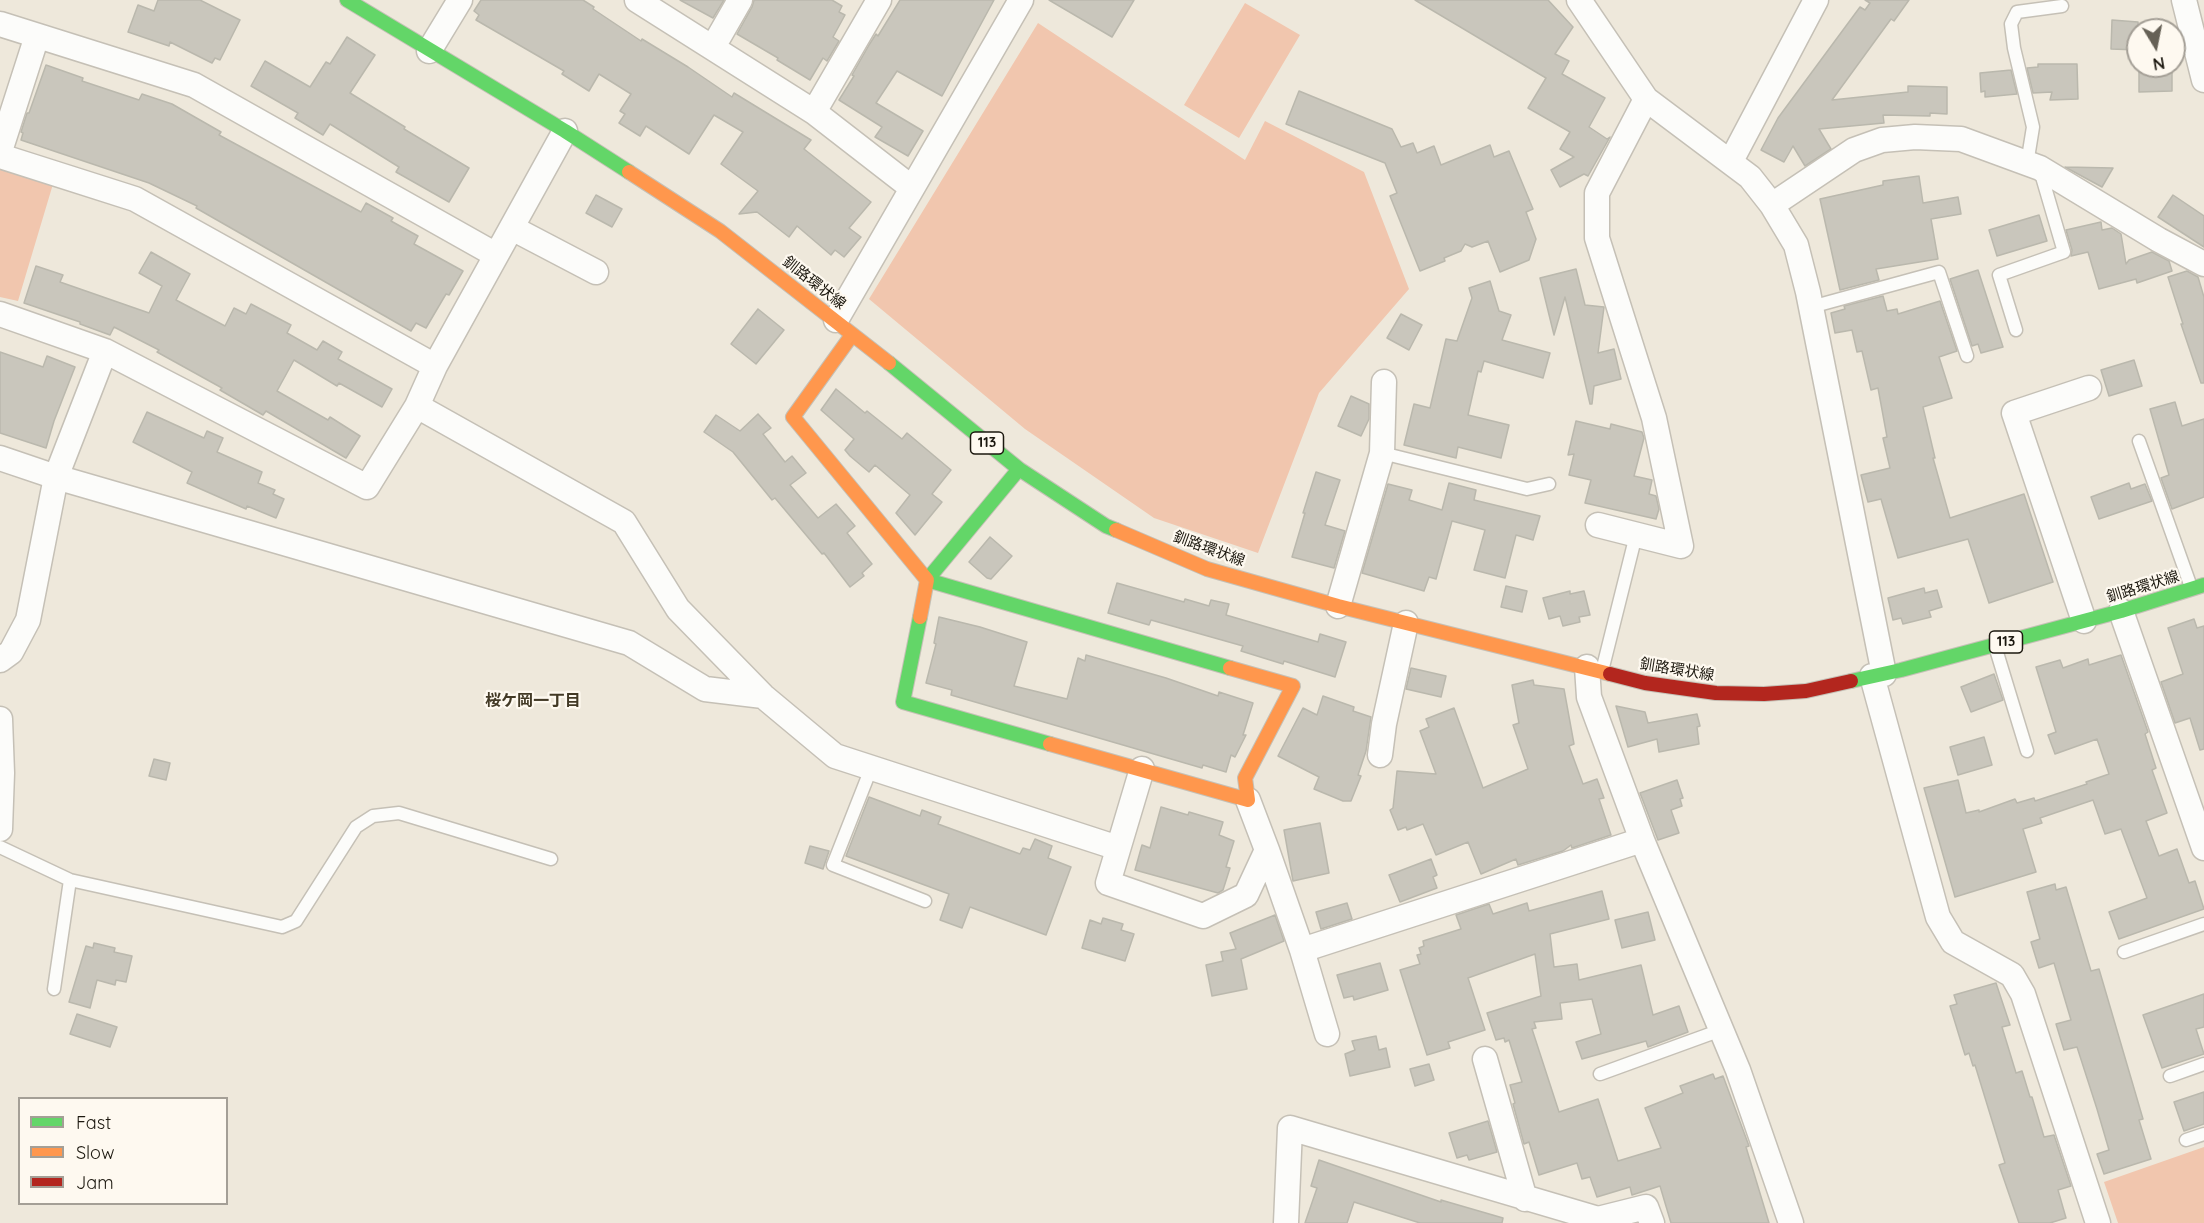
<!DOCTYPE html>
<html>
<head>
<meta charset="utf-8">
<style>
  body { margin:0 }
  #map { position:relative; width:2204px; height:1223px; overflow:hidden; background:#eee8db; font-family:Quicksand,sans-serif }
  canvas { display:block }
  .legend { position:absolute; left:18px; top:1097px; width:210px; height:108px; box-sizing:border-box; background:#fef9f0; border:2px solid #a49f96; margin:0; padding:8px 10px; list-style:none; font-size:18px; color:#1c180f }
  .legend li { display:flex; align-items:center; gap:12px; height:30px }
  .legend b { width:30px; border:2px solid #a49f96 }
  .north { position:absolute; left:2126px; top:18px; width:60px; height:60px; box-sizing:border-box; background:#fef9f0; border:2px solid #a49f96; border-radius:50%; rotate:170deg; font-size:16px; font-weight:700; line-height:24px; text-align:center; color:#1c180f }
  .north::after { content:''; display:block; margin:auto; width:21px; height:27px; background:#666156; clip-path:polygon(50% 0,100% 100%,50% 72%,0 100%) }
</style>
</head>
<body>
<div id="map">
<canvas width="2204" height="1223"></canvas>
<ul class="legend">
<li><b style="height:8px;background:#63d668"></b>Fast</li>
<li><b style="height:8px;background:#ff974d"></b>Slow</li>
<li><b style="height:8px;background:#b3261e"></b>Jam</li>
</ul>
<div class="north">N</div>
</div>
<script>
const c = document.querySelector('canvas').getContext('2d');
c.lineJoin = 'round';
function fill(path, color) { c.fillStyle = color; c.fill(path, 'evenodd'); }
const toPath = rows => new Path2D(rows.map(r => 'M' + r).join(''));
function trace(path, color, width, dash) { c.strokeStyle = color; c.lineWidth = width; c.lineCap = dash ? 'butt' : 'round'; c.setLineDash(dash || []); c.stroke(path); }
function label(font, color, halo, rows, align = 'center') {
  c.font = font + ' Quicksand,"Noto Sans JP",sans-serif'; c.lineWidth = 4.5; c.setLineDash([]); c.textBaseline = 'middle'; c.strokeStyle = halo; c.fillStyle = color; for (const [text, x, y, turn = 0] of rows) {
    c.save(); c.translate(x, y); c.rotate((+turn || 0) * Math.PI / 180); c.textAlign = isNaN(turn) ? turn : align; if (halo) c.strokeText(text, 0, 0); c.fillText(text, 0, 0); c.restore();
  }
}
fill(toPath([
  [1245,3,1300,35,1239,138,1184,105],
  [1038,23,1245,160,1265,121,1364,172,1409,289,1319,393,1258,553,1154,518,1025,429,869,299],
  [0,168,53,184,18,301,0,297],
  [2204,1147,2204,1223,2118,1223,2104,1182]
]), '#f1c6ae');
const building = toPath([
  [158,0,200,0,240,20,220,60,215,58,212,63,170,42,169,46,128,32,138,5,154,11,158,0],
  [481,0,583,0,594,7,593,9,641,41,642,39,688,67,732,97,734,93,811,140,804,149,871,202,849,228,861,237,844,257,835,250,831,255,797,226,789,237,757,212,739,214,758,191,721,164,743,132,714,115,689,154,646,126,640,136,619,123,625,114,620,111,631,94,599,74,589,91,562,74,564,71,476,20,479,15,474,11,481,0],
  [680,0,724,0,713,18,680,0],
  [754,0,832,0,842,6,839,12,845,15,833,37,839,41,827,61,823,58,810,80,777,60,778,58,737,34,752,7,754,0],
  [900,0,994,0,942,96,897,71,876,103,923,131,908,156,875,137,882,127,839,100,854,76,852,75,869,45,876,34,878,36,900,0],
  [1049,0,1134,0,1112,37,1049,0],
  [1415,0,1548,0,1573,27,1555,54,1569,61,1562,74,1605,98,1589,127,1607,139,1610,137,1588,176,1584,174,1560,187,1551,170,1574,157,1560,149,1570,132,1528,108,1546,78,1415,0],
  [1865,0,1909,0,1894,21,1891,19,1832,100,1908,92,1908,86,1947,87,1947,114,1930,113,1930,116,1883,115,1884,123,1819,129,1831,149,1805,166,1793,146,1784,162,1761,150,1778,118,1860,7,1865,10,1870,3,1865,0],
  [2112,20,2138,22,2138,50,2111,49,2112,20],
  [347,37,375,55,350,93,405,127,404,129,469,168,449,202,396,172,399,167,330,124,323,135,295,118,298,113,251,86,265,61,310,87,326,62,330,64,347,37],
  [2038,64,2077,64,2078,99,2050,100,2052,92,2033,93,2027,68,2038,67,2038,64],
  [46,65,83,78,82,81,139,100,142,94,172,104,221,132,219,135,361,212,366,203,393,218,391,221,418,236,414,244,463,271,449,295,446,294,426,328,416,323,411,331,196,208,197,206,149,183,21,140,23,133,21,132,27,113,29,113,46,65],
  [2139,67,2172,67,2172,91,2139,92,2139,67],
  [2011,70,2017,94,1985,97,1985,91,1981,92,1980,73,2011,70],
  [1299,91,1392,129,1401,147,1413,143,1417,153,1434,146,1441,165,1490,145,1494,157,1509,151,1533,209,1526,212,1536,239,1529,260,1500,272,1488,241,1472,247,1465,244,1461,251,1444,258,1445,261,1420,271,1390,196,1397,193,1385,163,1286,124,1299,91],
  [2065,167,2113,168,2102,187,2065,167],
  [1919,176,1923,203,1958,197,1961,214,1931,219,1938,259,1876,269,1879,280,1840,290,1820,199,1883,185,1883,181,1919,176],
  [596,195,622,209,612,227,586,213,596,195],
  [2173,195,2204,216,2204,247,2158,217,2173,195],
  [2039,215,2047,241,1997,256,1989,230,2039,215],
  [2101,222,2102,230,2112,228,2121,234,2126,264,2129,260,2152,252,2169,261,2172,271,2137,283,2136,279,2099,289,2088,252,2071,256,2072,250,2066,230,2101,222],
  [151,252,190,274,176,300,225,326,234,308,246,314,251,304,291,325,287,333,317,350,323,341,342,352,338,359,392,389,382,407,339,383,337,386,294,360,277,391,328,420,330,417,360,436,346,458,266,411,263,415,220,390,222,388,157,352,159,350,114,327,110,335,80,324,80,322,24,303,36,266,63,275,60,282,149,313,162,286,139,273,151,252],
  [1576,269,1585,305,1604,307,1598,353,1614,349,1621,379,1594,386,1592,404,1590,404,1565,297,1554,335,1540,278,1576,269],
  [1978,270,2003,347,1981,353,1978,344,1972,346,1950,279,1978,270],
  [2187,271,2198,277,2204,297,2204,383,2201,383,2181,324,2183,324,2168,277,2187,271],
  [1490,281,1499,311,1511,315,1502,340,1550,353,1543,378,1484,361,1481,372,1478,371,1468,415,1509,425,1501,458,1458,447,1456,458,1404,445,1414,404,1430,408,1446,339,1457,341,1472,298,1469,288,1490,281],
  [1883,296,1887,311,1897,309,1898,314,1940,301,1957,351,1939,357,1952,398,1923,407,1935,458,1933,458,1950,518,2024,494,2053,582,1989,603,1968,539,1898,558,1881,499,1868,502,1861,475,1890,468,1883,438,1887,437,1878,388,1871,390,1862,351,1857,352,1852,330,1835,333,1831,313,1845,309,1844,306,1883,296],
  [758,309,784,330,756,364,731,344,758,309],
  [1401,314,1422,325,1409,350,1387,338,1401,314],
  [0,352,43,367,47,356,75,367,54,421,46,448,0,433,0,352],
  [2134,360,2142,386,2109,396,2101,370,2134,360],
  [836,389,865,413,867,411,902,439,907,433,951,470,932,494,942,502,915,535,896,513,910,495,875,465,869,472,850,456,845,450,854,439,821,410,836,389],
  [1351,396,1369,404,1369,419,1361,436,1338,426,1351,396],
  [2175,402,2182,426,2204,419,2204,497,2172,509,2161,478,2169,475,2150,409,2175,402],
  [147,412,204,438,207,431,223,438,217,452,262,472,258,483,275,490,273,494,284,499,276,518,247,506,246,509,187,483,192,472,133,442,147,412],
  [758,414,771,428,763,434,785,462,792,456,806,473,790,485,818,518,836,504,855,526,847,533,872,564,862,573,864,576,850,587,824,553,822,554,775,498,772,500,733,452,704,432,716,415,740,431,758,414],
  [1576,421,1610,429,1611,424,1642,432,1644,438,1634,476,1652,480,1649,494,1656,496,1659,509,1656,519,1585,503,1591,480,1569,475,1574,454,1568,455,1576,421],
  [1316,472,1340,480,1325,525,1345,531,1334,568,1292,557,1305,513,1303,513,1316,472],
  [1449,483,1476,490,1474,500,1540,516,1533,540,1516,535,1505,578,1474,570,1485,530,1452,521,1436,579,1429,577,1424,591,1362,573,1388,484,1412,490,1409,500,1442,510,1449,483],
  [2129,483,2131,489,2145,484,2152,501,2099,519,2091,497,2129,483],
  [990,537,1012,556,991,579,987,578,969,562,990,537],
  [1117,583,1184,602,1185,599,1209,606,1211,600,1229,604,1226,615,1318,642,1320,634,1346,642,1335,677,1284,661,1283,664,1241,651,1243,646,1151,620,1149,625,1108,613,1117,583],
  [1506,586,1527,591,1522,612,1501,607,1506,586],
  [1924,588,1925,593,1937,590,1942,607,1929,611,1931,617,1903,624,1901,618,1893,620,1888,598,1924,588],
  [1570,591,1570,594,1584,591,1590,615,1579,617,1580,622,1563,626,1560,616,1549,619,1543,598,1570,591],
  [939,617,980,627,1027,642,1014,686,1067,699,1078,658,1085,661,1086,655,1166,678,1218,696,1219,692,1253,703,1243,735,1246,735,1235,757,1231,755,1226,772,1203,765,1202,768,951,695,952,690,926,683,936,644,934,643,939,617],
  [2194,619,2197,628,2204,626,2204,749,2200,750,2190,718,2175,723,2161,682,2183,674,2168,628,2194,619],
  [2121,655,2148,732,2145,734,2156,768,2152,770,2167,813,2146,821,2159,856,2177,849,2189,883,2195,881,2204,909,2119,939,2109,912,2147,898,2121,829,2105,834,2093,800,2040,818,2042,823,2023,829,2036,872,1955,897,1924,788,1958,780,1966,813,1979,810,1979,812,2015,799,2017,803,2034,798,2035,801,2087,784,2086,782,2109,774,2097,739,2055,754,2048,735,2056,732,2036,667,2060,660,2063,668,2088,659,2089,665,2121,655],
  [1411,668,1446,676,1441,697,1406,689,1411,668],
  [1994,674,2003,700,1971,712,1961,687,1994,674],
  [1533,680,1534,685,1564,689,1574,744,1569,746,1583,784,1597,779,1604,798,1599,799,1611,835,1572,848,1571,845,1563,851,1518,865,1516,859,1481,874,1468,842,1436,855,1423,824,1407,830,1406,827,1398,830,1390,810,1393,808,1397,771,1436,774,1420,731,1429,727,1426,719,1454,708,1483,788,1528,769,1513,725,1519,723,1512,685,1533,680],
  [1323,696,1354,707,1353,711,1371,717,1366,751,1358,775,1361,776,1351,801,1343,801,1314,789,1319,777,1278,756,1303,708,1317,715,1323,696],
  [1616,706,1645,712,1648,723,1697,714,1700,726,1697,727,1699,744,1659,752,1657,739,1628,747,1616,706],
  [1984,737,1992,765,1958,775,1950,747,1984,737],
  [154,759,170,763,166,780,149,776,154,759],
  [1677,780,1683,798,1680,799,1682,806,1671,810,1679,833,1658,840,1640,793,1677,780],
  [869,797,920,816,922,810,941,817,938,824,1020,854,1023,848,1030,850,1035,839,1052,846,1048,858,1071,867,1046,935,970,907,962,928,940,920,949,894,846,856,869,797],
  [1161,807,1188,815,1189,812,1223,822,1219,835,1234,841,1226,867,1230,868,1223,890,1218,893,1135,870,1142,845,1150,848,1161,807],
  [1320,823,1329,873,1293,881,1284,830,1320,823],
  [810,846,829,851,823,869,805,863,810,846],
  [1431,859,1437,875,1433,877,1437,888,1400,902,1389,875,1431,859],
  [2055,884,2056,890,2066,887,2091,971,2099,969,2143,1119,2139,1120,2151,1159,2104,1174,2097,1154,2109,1150,2097,1109,2077,1047,2064,1050,2056,1024,2071,1020,2054,963,2039,968,2031,942,2040,939,2027,892,2055,884],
  [1602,891,1609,919,1550,934,1554,967,1577,964,1579,980,1641,965,1653,1015,1679,1006,1688,1032,1648,1047,1646,1041,1582,1059,1576,1042,1601,1034,1592,999,1560,1003,1562,1019,1534,1022,1536,1028,1532,1029,1559,1112,1598,1099,1618,1161,1661,1148,1645,1108,1683,1093,1680,1086,1713,1074,1715,1079,1723,1076,1749,1146,1746,1147,1769,1223,1671,1223,1660,1186,1632,1195,1630,1187,1597,1197,1590,1177,1582,1179,1577,1163,1539,1175,1529,1142,1524,1144,1513,1104,1515,1103,1510,1085,1522,1082,1509,1040,1505,1042,1504,1038,1496,1040,1487,1013,1541,996,1535,954,1468,978,1485,1030,1448,1042,1450,1048,1427,1055,1400,970,1420,964,1417,955,1421,954,1419,948,1424,946,1423,941,1461,929,1456,915,1489,904,1493,914,1527,903,1529,911,1602,891],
  [1347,903,1352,919,1321,929,1316,912,1347,903],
  [1648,912,1655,940,1622,948,1615,920,1648,912],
  [1275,915,1284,941,1241,959,1247,989,1212,996,1206,965,1223,961,1221,952,1236,949,1230,933,1275,915],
  [1103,918,1123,924,1121,930,1134,934,1125,961,1082,948,1090,920,1101,924,1103,918],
  [94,943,115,948,114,952,132,956,126,982,116,980,115,985,97,980,90,1008,69,1002,86,946,93,948,94,943],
  [1380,963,1388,990,1354,1000,1353,996,1344,998,1337,975,1380,963],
  [1996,983,2010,1025,2002,1027,2016,1073,2022,1071,2030,1097,2032,1097,2044,1137,2054,1135,2071,1186,2058,1190,2066,1218,2050,1223,2019,1223,1999,1165,2005,1163,1975,1065,1973,1066,1969,1053,1965,1055,1950,1006,1957,1004,1954,995,1996,983],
  [2204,994,2204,1027,2196,1029,2204,1054,2162,1068,2143,1015,2204,994],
  [77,1014,117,1027,110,1047,70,1034,77,1014],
  [1376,1036,1379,1050,1386,1048,1390,1067,1350,1076,1345,1054,1355,1050,1352,1041,1376,1036],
  [1429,1064,1434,1080,1415,1086,1410,1069,1429,1064],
  [2204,1092,2204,1124,2184,1131,2174,1102,2204,1092],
  [1488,1121,1497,1152,1469,1160,1467,1155,1457,1158,1449,1133,1488,1121],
  [1319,1160,1441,1202,1441,1200,1503,1218,1502,1223,1420,1223,1354,1202,1347,1223,1305,1223,1317,1188,1311,1186,1319,1160]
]);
fill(building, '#c9c6bc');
trace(building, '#bab8ad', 1.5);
const lane = toPath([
  [2027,164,2033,127,2014,48,2011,24,2017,12,2062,6],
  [1811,307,1939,272,1967,356],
  [2016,330,1999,275,2064,252,2040,170],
  [2139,441,2191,587],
  [1382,453,1527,489,1549,484],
  [1995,646,2027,751],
  [1602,671,1636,535],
  [872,766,833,865,925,901],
  [0,847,70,880,282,927,296,921,356,827,373,816,399,813,551,859],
  [2124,952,2204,924],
  [54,989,70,880],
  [1600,1074,1721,1030],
  [2170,1076,2204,1064],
  [2186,1140,2204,1134]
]);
const street = toPath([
  [637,0,814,112,912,188],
  [1579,0,1646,99,1750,177,1772,205,1796,245,1808,292,1884,674],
  [2184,0,2204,80],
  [0,24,194,85,496,255],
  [713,47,740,0],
  [429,51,460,0],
  [814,112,879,0],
  [0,151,37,36],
  [0,156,135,199,435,366],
  [1731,161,1816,0],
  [1772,205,1854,150,1882,140,1915,137,1961,139,2040,168,2159,240,2204,264],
  [512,228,596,272],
  [0,314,105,351,367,487,417,406,435,366,565,131],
  [836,320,1021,0],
  [417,406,624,522,678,609,763,696,835,756,1118,848],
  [0,458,56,477,629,643,705,689,763,696],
  [1598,525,1681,546,1654,418,1597,238,1597,193,1646,99],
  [1338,606,1382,453,1384,382],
  [2121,611,2204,848],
  [2084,621,2014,413,2089,388],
  [0,660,11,652,28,620,56,477,105,351],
  [1587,667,1589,697,1642,840,1738,1070,1791,1223],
  [1872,676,1938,917,1953,942,2012,975,2023,994,2098,1223],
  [0,719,2,773,0,829],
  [1380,755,1384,724,1406,623],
  [1142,769,1108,883,1203,916,1246,895,1267,850,1248,800],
  [1267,850,1302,950,1327,1034],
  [1302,950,1642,840],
  [1485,1059,1525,1199],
  [1286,1223,1290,1128,1598,1219,1646,1207,1652,1223]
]);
const fast = toPath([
  [347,0,565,131,629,172],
  [889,363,1019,469,1106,526,1116,530],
  [1019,469,927,580,1230,668],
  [920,617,903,702,1050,744],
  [1851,681,1901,670,2121,611,2204,585]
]);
const slow = toPath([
  [629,172,720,231,889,363],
  [852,335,793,417,927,580,920,617],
  [1116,530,1207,569,1338,606,1610,674],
  [1050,744,1248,800,1245,778,1293,686,1230,668]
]);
const jam = toPath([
  [1610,674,1645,683,1716,693,1764,694,1806,691,1851,681]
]);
trace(lane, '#c5c0b6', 15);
trace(street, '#c5c0b6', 27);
trace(fast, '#c5c0b6', 16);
trace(slow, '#c5c0b6', 16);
trace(jam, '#c5c0b6', 16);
trace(lane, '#fcfcfa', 12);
trace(street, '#fcfcfa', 24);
trace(fast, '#63d668', 14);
trace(slow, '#ff974d', 14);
trace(jam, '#b3261e', 14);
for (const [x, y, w] of [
  [987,443,33],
  [2006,642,33]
]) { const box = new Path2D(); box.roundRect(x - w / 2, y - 11, w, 22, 4.5); c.fillStyle = '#fef9f0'; c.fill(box); trace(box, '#1c180f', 1.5); }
label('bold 14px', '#1c180f', null, [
  ["113",987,443],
  ["113",2006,642]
]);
label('15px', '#1c180f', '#fef9f0', [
  ["釧路環状線",814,283,38],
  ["釧路環状線",1209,549,20],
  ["釧路環状線",2143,587,-17],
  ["釧路環状線",1677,670,9]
]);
label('bold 16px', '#433a26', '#fef9f0', [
  ["桜ケ岡一丁目",533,701]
]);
</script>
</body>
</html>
